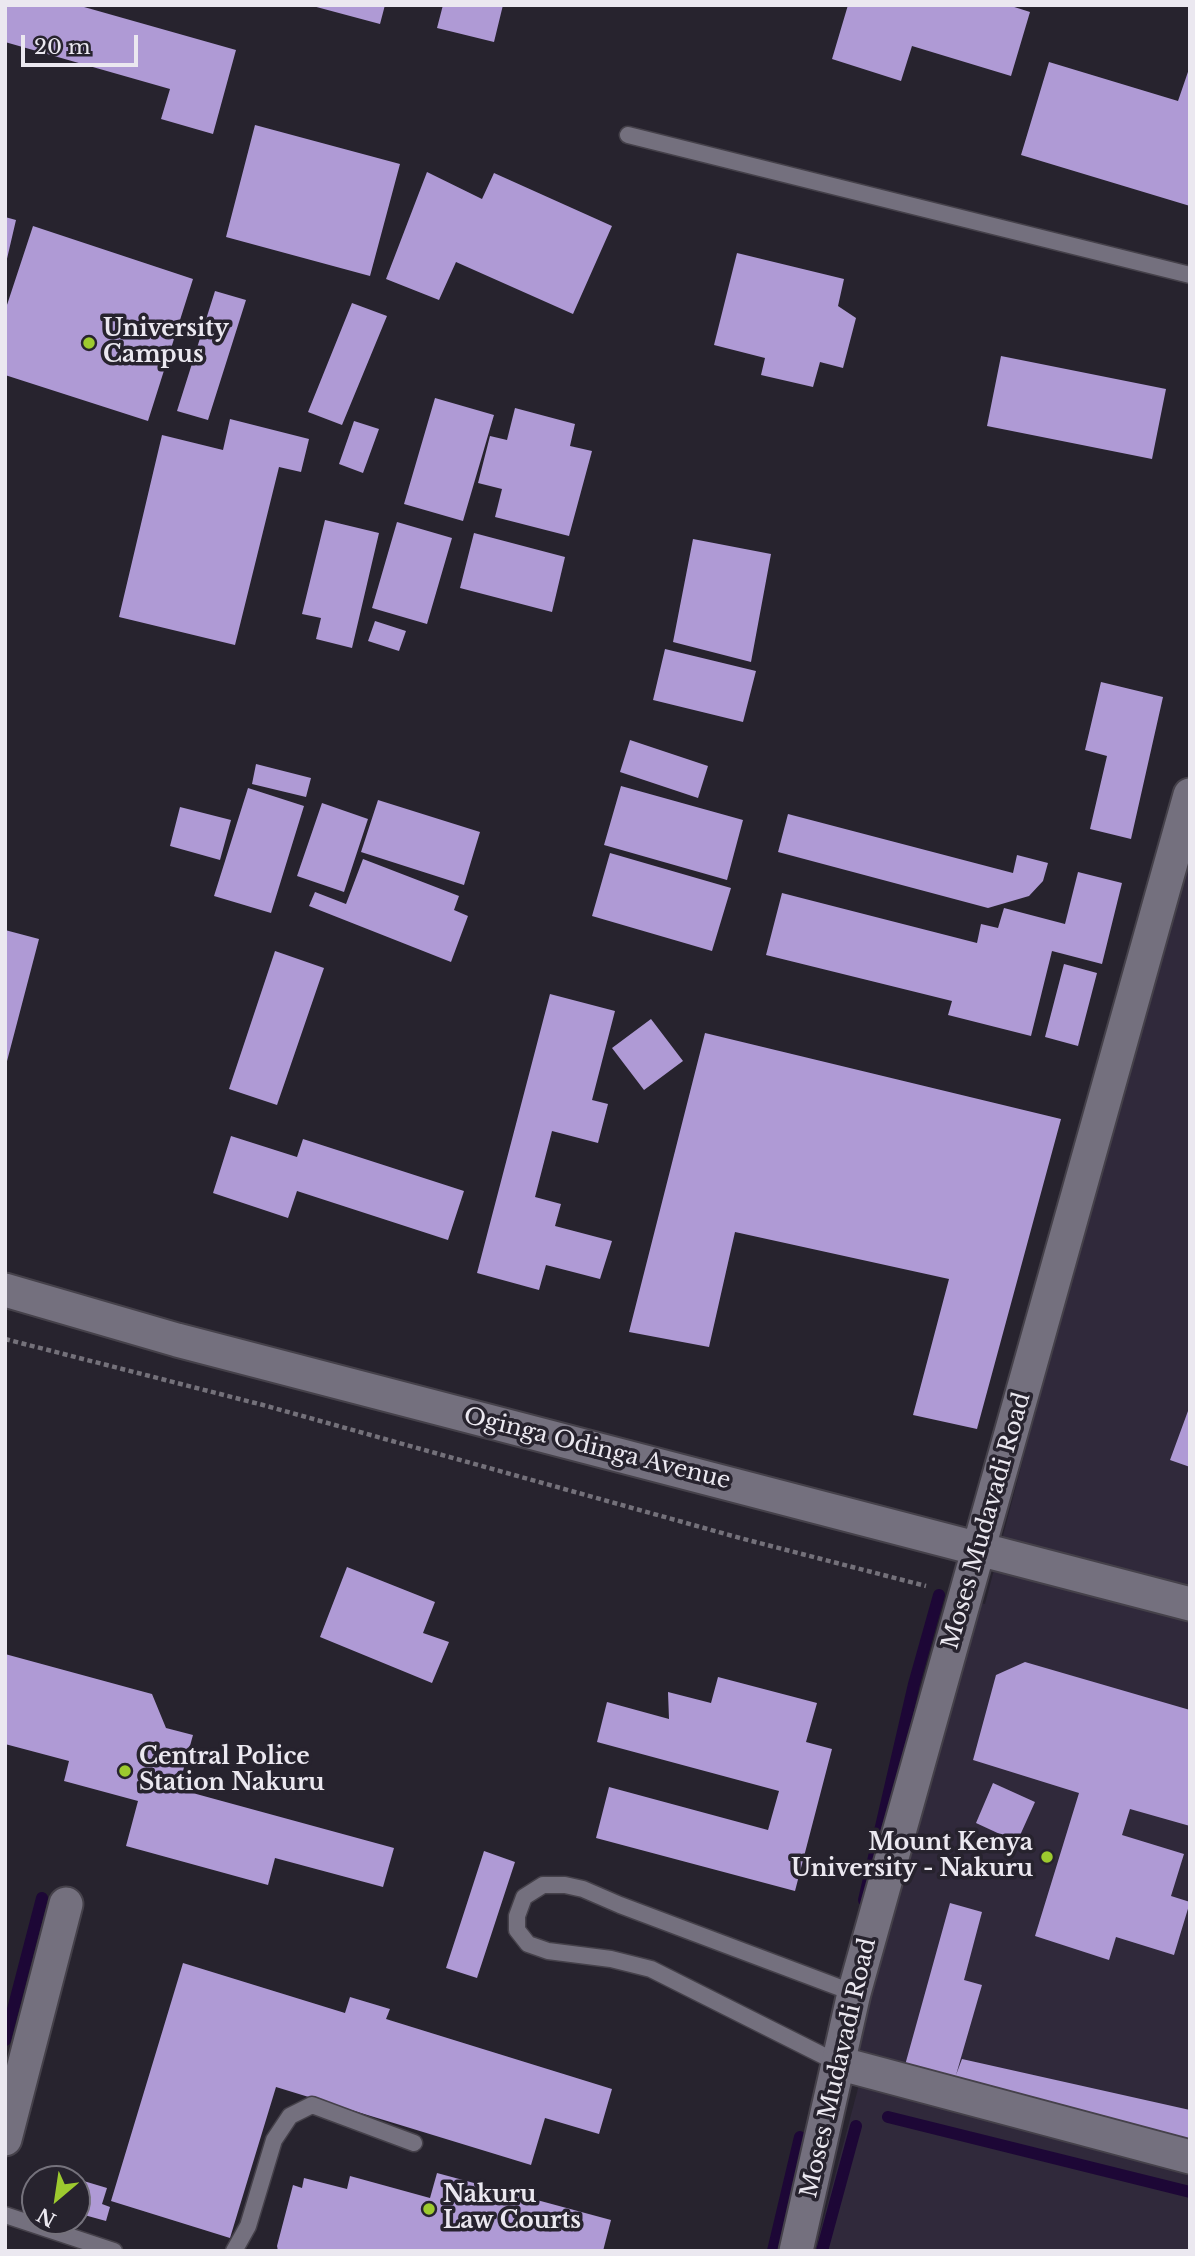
<!DOCTYPE html>
<html>
<head>
<meta charset="utf-8">
<style>
  body { margin:0 }
  #map { position:relative; width:1195px; height:2256px; overflow:hidden; background:#27232e; font-family:"Libre Baskerville",serif }
  canvas { display:block }
  .frame { position:absolute; inset:0; border:7px solid #ebe8f0; pointer-events:none }
  .north { position:absolute; left:21px; top:2165px; width:70px; height:70px; box-sizing:border-box; background:#27232e; border:2px solid #75727c; border-radius:50%; rotate:209deg; font-size:19px; font-weight:700; line-height:28px; text-align:center; color:#ebe8f0 }
  .north::after { content:''; display:block; margin:auto; width:24px; height:32px; background:#9dca2f; clip-path:polygon(50% 0,100% 100%,50% 72%,0 100%) }
  .scale { position:absolute; left:21px; top:35px; width:117px; height:32px; box-sizing:border-box; border:4px solid #ebe8f0; border-top:0; padding-left:9px; font-size:21px; line-height:24px; white-space:nowrap; color:#ebe8f0; -webkit-text-stroke:5px #27232e; paint-order:stroke }
</style>
</head>
<body>
<div id="map">
<canvas width="1195" height="2256"></canvas>
<div class="frame"></div>
<div class="north">N</div>
<div class="scale">20 m</div>
</div>
<script>
const c = document.querySelector('canvas').getContext('2d');
c.lineJoin = 'round';
function fill(path, color) { c.fillStyle = color; c.fill(path, 'evenodd'); }
const toPath = rows => new Path2D(rows.map(r => 'M' + r).join(''));
function trace(path, color, width, dash) { c.strokeStyle = color; c.lineWidth = width; c.lineCap = dash ? 'butt' : 'round'; c.setLineDash(dash || []); c.stroke(path); }
function label(font, color, halo, rows, align = 'center') {
  c.font = font + ' "Libre Baskerville",serif'; c.lineWidth = 7; c.setLineDash([]); c.textBaseline = 'middle'; c.strokeStyle = halo; c.fillStyle = color; for (const [text, x, y, turn = 0] of rows) {
    c.save(); c.translate(x, y); c.rotate((+turn || 0) * Math.PI / 180); c.textAlign = isNaN(turn) ? turn : align; if (halo) c.strokeText(text, 0, 0); c.fillText(text, 0, 0); c.restore();
  }
}
fill(toPath([
  [1190,825,1190,2251,815,2251,865,2062,848,2057,976,1602,985,1604]
]), '#30293b');
trace(toPath([
  [864,1900,914,1684,939,1595],
  [5,2040,42,1898],
  [888,2117,1190,2192],
  [773,2251,800,2137],
  [822,2251,856,2126]
]), '#1d0736', 12);
fill(toPath([
  [5,5,77,5,236,50,213,134,161,119,170,89,5,42],
  [309,5,385,5,380,24],
  [443,5,503,5,494,42,437,28],
  [848,5,1008,5,1030,12,1011,76,912,46,901,81,832,59],
  [1049,62,1178,101,1190,66,1190,206,1021,155],
  [255,125,400,164,370,276,226,237],
  [427,172,482,199,494,173,612,226,573,314,456,262,439,300,386,279],
  [5,217,16,220,6,263,5,263],
  [33,226,193,279,148,421,5,375,5,311],
  [737,253,844,279,838,306,856,318,843,368,820,362,813,387,761,375,765,358,714,345],
  [215,291,246,300,208,420,177,411],
  [352,303,387,316,342,425,308,412],
  [1001,356,1166,389,1152,459,987,426],
  [435,398,494,415,463,521,404,504],
  [515,408,575,424,570,446,592,451,569,536,495,517,502,489,478,483,490,436,507,440],
  [230,419,309,439,301,472,279,467,235,645,119,617,162,435,223,450],
  [354,421,379,429,363,473,339,464],
  [325,520,379,533,352,648,316,639,321,618,302,614],
  [397,522,452,538,427,624,372,608],
  [474,533,565,557,552,612,460,588],
  [693,539,771,554,751,662,673,642],
  [375,621,406,631,399,651,368,641],
  [665,649,756,671,743,722,653,700],
  [1101,682,1163,697,1131,839,1090,829,1107,756,1085,750],
  [630,740,708,766,698,798,620,772],
  [256,764,311,778,306,797,252,784],
  [621,786,743,820,727,880,604,845],
  [248,788,304,806,271,913,214,896],
  [378,800,480,832,464,885,361,852],
  [322,803,368,819,344,892,297,876],
  [180,807,231,820,220,860,170,846],
  [788,814,1013,873,1017,855,1048,863,1043,881,1029,896,988,908,778,852],
  [610,853,731,888,712,951,592,916],
  [363,859,459,896,454,910,468,916,451,962,309,906,315,892,346,904],
  [1078,872,1122,883,1102,964,1052,951,1031,1036,948,1015,952,1001,766,955,782,893,977,943,981,924,998,928,1004,908,1065,924],
  [5,930,39,939,6,1065,5,1065],
  [275,951,324,968,277,1105,229,1089],
  [1064,964,1097,973,1078,1046,1045,1037],
  [550,994,615,1011,592,1100,608,1104,598,1143,552,1131,535,1197,561,1204,555,1226,612,1241,600,1279,546,1265,539,1290,477,1273],
  [651,1019,683,1061,644,1090,612,1048],
  [705,1033,1061,1119,977,1429,913,1415,949,1279,735,1232,709,1347,629,1332],
  [231,1136,297,1157,303,1139,464,1191,448,1240,297,1191,288,1218,213,1193],
  [1188,1411,1190,1411,1190,1467,1170,1460],
  [347,1567,435,1602,423,1633,449,1642,432,1683,320,1637],
  [5,1654,152,1694,166,1728,193,1735,178,1789,394,1848,383,1887,275,1858,268,1885,126,1846,138,1801,64,1781,69,1761,5,1744],
  [1025,1662,1190,1710,1190,1826,1130,1809,1122,1835,1184,1854,1171,1896,1190,1902,1174,1955,1116,1937,1109,1960,1035,1936,1079,1793,973,1760,996,1675],
  [718,1677,817,1703,806,1742,832,1749,795,1891,596,1838,609,1787,768,1830,779,1791,597,1742,607,1702,669,1719,668,1692,711,1703],
  [993,1783,1035,1802,1017,1842,976,1823],
  [484,1851,515,1862,477,1978,446,1968],
  [950,1903,982,1912,964,1980,982,1985,956,2075,962,2059,1190,2110,1190,2141,902,2076],
  [183,1963,345,2013,350,1997,390,2009,386,2019,612,2089,599,2134,545,2118,531,2165,276,2087,230,2238,111,2201],
  [437,2173,611,2220,603,2251,278,2251,277,2246,293,2185,302,2188,304,2178,347,2189,350,2176,430,2198],
  [77,2179,107,2188,102,2204,110,2207,106,2221,77,2213]
]), '#af9ad5');
const service = toPath([
  [628,135,1190,275],
  [838,2063,651,1969,611,1959,548,1951,528,1944,517,1930,517,1916,524,1897,543,1885,565,1885,583,1889,620,1905,854,1993],
  [5,2215,114,2251],
  [234,2251,248,2226,274,2140,290,2116,312,2105,414,2143]
]);
const minor = toPath([
  [5,1290,177,1340,1190,1604],
  [838,2063,1190,2157],
  [5,2139,66,1904],
  [796,2251,854,1993,1190,795]
]);
trace(service, '#45414a', 19);
trace(minor, '#45414a', 37);
trace(toPath([
  [5,1339,263,1405,740,1538,926,1586]
]), '#74717a', 4.5, [5, 3.5]);
trace(service, '#74707e', 16);
trace(minor, '#74707e', 33);
for (const [x, y, r, color] of [
  [89,343,7,"#9dca2f"],
  [125,1771,7,"#9dca2f"],
  [1047,1857,7,"#9dca2f"],
  [429,2209,7,"#9dca2f"]
]) { const dot = new Path2D(); dot.arc(x, y, r, 0, 2 * Math.PI); c.fillStyle = color; c.fill(dot); trace(dot, '#27232e', 2.5); }
label('bold 23px', '#ebe8f0', '#27232e', [
  ["University",103,330],
  ["Campus",103,356],
  ["Central Police",139,1758],
  ["Station Nakuru",139,1784],
  ["Mount Kenya",1033,1844,"right"],
  ["University - Nakuru",1033,1870,"right"],
  ["Nakuru",443,2196],
  ["Law Courts",443,2222]
], 'left');
label('23px', '#ebe8f0', '#27232e', [
  ["Oginga Odinga Avenue",597,1449,14],
  ["Moses Mudavadi Road",987,1521,-74],
  ["Moses Mudavadi Road",839,2068,-77]
]);
</script>
</body>
</html>
